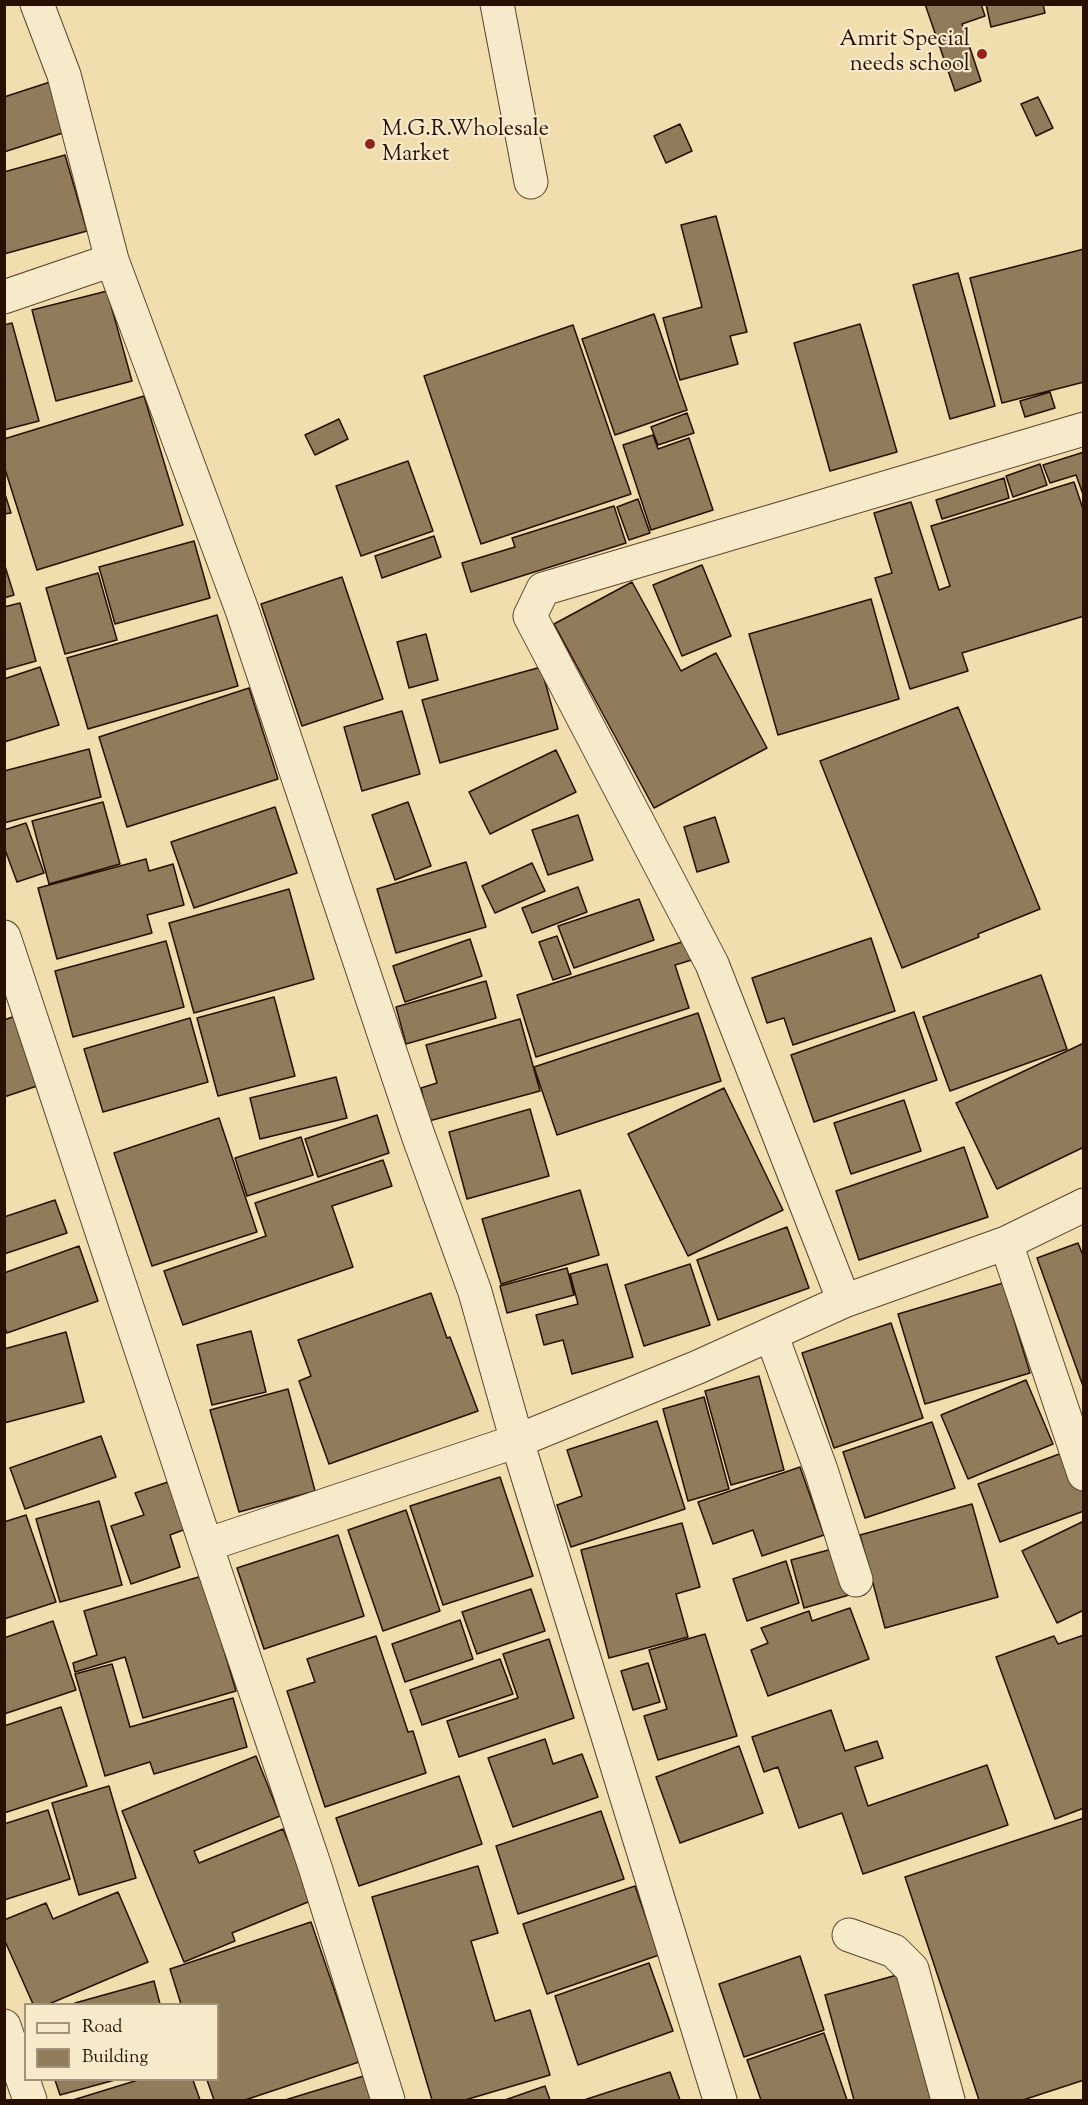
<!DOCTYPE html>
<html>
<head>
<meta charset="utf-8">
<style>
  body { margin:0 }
  #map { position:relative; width:1088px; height:2105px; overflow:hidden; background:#f1deaf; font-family:"Sorts Mill Goudy",serif }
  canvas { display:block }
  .frame { position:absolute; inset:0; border:6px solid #271000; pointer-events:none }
  .legend { position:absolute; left:24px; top:2003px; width:195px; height:78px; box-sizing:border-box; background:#f6eacb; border:2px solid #a3937a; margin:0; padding:8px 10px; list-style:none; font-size:18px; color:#271000 }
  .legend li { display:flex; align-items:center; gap:12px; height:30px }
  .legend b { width:30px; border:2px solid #a3937a }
</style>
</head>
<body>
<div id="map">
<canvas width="1088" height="2105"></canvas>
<div class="frame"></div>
<ul class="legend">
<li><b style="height:8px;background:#f6eacb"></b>Road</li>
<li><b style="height:16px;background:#907b5b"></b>Building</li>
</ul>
</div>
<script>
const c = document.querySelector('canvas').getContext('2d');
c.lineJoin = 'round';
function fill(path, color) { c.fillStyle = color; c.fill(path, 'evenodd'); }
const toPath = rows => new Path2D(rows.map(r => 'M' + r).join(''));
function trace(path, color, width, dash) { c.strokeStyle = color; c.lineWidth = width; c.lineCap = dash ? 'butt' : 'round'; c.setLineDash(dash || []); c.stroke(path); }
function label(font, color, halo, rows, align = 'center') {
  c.font = font + ' "Sorts Mill Goudy",serif'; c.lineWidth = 4.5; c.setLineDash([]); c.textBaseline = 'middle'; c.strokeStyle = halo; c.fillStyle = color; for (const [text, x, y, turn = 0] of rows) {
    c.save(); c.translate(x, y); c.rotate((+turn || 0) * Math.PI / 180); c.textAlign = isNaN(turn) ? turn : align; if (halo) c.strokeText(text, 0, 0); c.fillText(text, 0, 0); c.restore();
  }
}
const building = toPath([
  [925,4,981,4,985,16,962,24,981,81,955,91,925,4],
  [986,4,1043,4,1045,13,991,27,986,4],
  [50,82,66,132,4,152,4,97,50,82],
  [1038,97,1053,128,1036,136,1021,104,1038,97],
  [680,124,692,151,666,163,654,136,680,124],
  [65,155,87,231,4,254,4,172,65,155],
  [716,216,747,332,730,336,738,364,680,380,663,318,702,307,681,225,716,216],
  [1084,249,1084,382,1002,403,970,278,1084,249],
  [958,273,995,406,950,419,913,285,958,273],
  [107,291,132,381,56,401,32,310,107,291],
  [654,314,687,410,615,435,582,339,654,314],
  [12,323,39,421,4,430,4,325,12,323],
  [860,324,897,452,830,471,794,343,860,324],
  [573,325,631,494,481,544,424,376,573,325],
  [1050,392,1055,408,1025,417,1020,401,1050,392],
  [144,396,183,525,37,570,4,466,4,439,144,396],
  [687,413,694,433,658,445,651,427,687,413],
  [339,419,348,439,315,455,305,435,339,419],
  [653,435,658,449,689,438,713,510,651,530,623,445,653,435],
  [1084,452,1084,497,1076,475,1050,483,1043,465,1084,452],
  [408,461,433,531,361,556,336,486,408,461],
  [1040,464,1047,485,1013,497,1006,476,1040,464],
  [1004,478,1009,498,942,519,936,500,1004,478],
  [1074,482,1084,512,1084,616,962,653,968,671,910,689,875,578,892,573,874,513,911,502,939,590,950,586,931,526,1074,482],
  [4,491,11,513,4,514,4,491],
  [638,499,650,533,629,540,617,507,638,499],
  [614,506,626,543,471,592,462,563,515,547,512,538,614,506],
  [434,536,441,557,382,578,375,556,434,536],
  [194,541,210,598,115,624,99,567,194,541],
  [4,563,14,595,4,598,4,563],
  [702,565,731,636,682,656,653,585,702,565],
  [98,573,117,640,65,654,46,588,98,573],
  [342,577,383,699,302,726,261,604,342,577],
  [632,582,681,671,716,653,767,748,654,808,554,624,632,582],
  [871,599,899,699,778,735,749,634,871,599],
  [20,603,36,661,4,670,4,607,20,603],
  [217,615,238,686,88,729,67,658,217,615],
  [426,634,438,680,409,688,397,642,426,634],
  [40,667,59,725,4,742,4,679,40,667],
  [541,667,558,729,440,763,422,700,541,667],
  [249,688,278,779,127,827,99,737,249,688],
  [958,707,1040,909,978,934,979,937,902,968,820,761,958,707],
  [402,711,420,774,362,791,344,727,402,711],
  [89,749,101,797,4,823,4,771,89,749],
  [556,750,576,792,490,834,469,792,556,750],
  [103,802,120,864,49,884,32,821,103,802],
  [408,802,431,866,395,880,372,815,408,802],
  [275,807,297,873,194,908,171,842,275,807],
  [578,815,593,860,548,875,532,830,578,815],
  [715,817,729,862,697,872,684,827,715,817],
  [26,823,44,873,17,882,4,847,4,830,26,823],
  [146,859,149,871,173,864,184,905,147,915,152,933,57,959,38,888,146,859],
  [466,862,486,927,396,953,377,889,466,862],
  [532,863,545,891,495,913,482,886,532,863],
  [578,887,587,912,532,933,522,908,578,887],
  [289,889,314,979,194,1013,169,923,289,889],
  [639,899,654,940,574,968,558,926,639,899],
  [557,936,571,974,553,980,539,942,557,936],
  [871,938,895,1011,793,1045,784,1018,767,1023,752,978,871,938],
  [470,939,482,976,405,1002,393,966,470,939],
  [688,940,695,959,675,965,689,1008,536,1057,517,995,688,940],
  [166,941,184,1007,73,1037,55,971,166,941],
  [1041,975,1067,1049,950,1091,923,1017,1041,975],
  [486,981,496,1018,406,1044,396,1007,486,981],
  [274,997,295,1076,218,1096,197,1018,274,997],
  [914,1012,937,1080,814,1122,791,1055,914,1012],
  [24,1013,46,1083,4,1097,4,1020,24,1013],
  [698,1013,721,1081,557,1135,534,1067,698,1013],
  [190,1018,208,1082,103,1112,84,1049,190,1018],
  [520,1019,540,1091,429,1121,421,1088,437,1083,426,1045,520,1019],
  [1084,1043,1084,1147,997,1189,956,1103,1084,1043],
  [336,1077,347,1118,260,1139,250,1098,336,1077],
  [724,1088,783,1210,688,1256,628,1134,724,1088],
  [904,1100,921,1151,851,1174,834,1123,904,1100],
  [530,1109,549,1176,467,1199,449,1132,530,1109],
  [377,1115,389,1153,318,1177,305,1139,377,1115],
  [219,1118,257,1232,152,1266,114,1153,219,1118],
  [301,1137,313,1175,247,1196,235,1158,301,1137],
  [964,1147,988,1217,859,1260,836,1191,964,1147],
  [383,1160,392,1186,332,1206,353,1267,183,1325,164,1271,266,1236,255,1203,383,1160],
  [580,1190,599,1255,501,1284,482,1219,580,1190],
  [55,1200,67,1233,4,1254,4,1217,55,1200],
  [787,1227,809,1288,718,1320,697,1260,787,1227],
  [1078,1243,1084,1258,1084,1389,1037,1258,1078,1243],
  [79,1246,98,1301,7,1333,4,1326,4,1273,79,1246],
  [607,1264,633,1357,572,1374,563,1340,544,1345,536,1315,578,1304,570,1274,607,1264],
  [690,1264,710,1325,644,1346,625,1285,690,1264],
  [567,1268,574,1295,507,1313,500,1286,567,1268],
  [1003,1283,1030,1373,925,1404,898,1314,1003,1283],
  [431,1293,447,1338,450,1337,478,1411,329,1464,299,1381,311,1376,298,1340,431,1293],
  [891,1323,923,1418,834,1448,802,1353,891,1323],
  [251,1331,266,1392,212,1405,197,1345,251,1331],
  [66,1332,84,1402,4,1423,4,1349,66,1332],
  [759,1376,784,1470,731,1485,705,1391,759,1376],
  [1026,1380,1053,1444,968,1479,941,1415,1026,1380],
  [288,1389,315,1491,239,1512,210,1410,288,1389],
  [704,1397,729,1489,688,1501,663,1409,704,1397],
  [657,1421,685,1509,571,1547,557,1505,582,1496,567,1450,657,1421],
  [932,1422,955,1488,865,1518,843,1452,932,1422],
  [101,1436,116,1477,25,1509,10,1468,101,1436],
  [1073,1449,1084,1477,1084,1511,1000,1542,978,1484,1073,1449],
  [800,1467,824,1535,762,1556,753,1530,713,1544,698,1502,800,1467],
  [500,1477,533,1576,443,1605,410,1506,500,1477],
  [174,1480,191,1527,170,1535,180,1567,131,1584,111,1526,144,1515,135,1493,174,1480],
  [99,1501,122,1585,60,1602,36,1519,99,1501],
  [972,1504,998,1597,885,1628,860,1535,972,1504],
  [406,1510,440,1611,383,1631,348,1530,406,1510],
  [26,1515,56,1602,4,1619,4,1522,26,1515],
  [1084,1521,1084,1610,1057,1623,1022,1551,1084,1521],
  [682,1523,700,1587,676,1594,688,1637,609,1658,581,1550,682,1523],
  [338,1535,364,1616,264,1649,237,1568,338,1535],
  [836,1548,849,1595,804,1608,791,1560,836,1548],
  [786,1561,799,1603,747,1621,733,1579,786,1561],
  [202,1576,236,1691,143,1718,125,1657,75,1672,73,1663,97,1655,84,1611,202,1576],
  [531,1589,545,1631,477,1654,462,1612,531,1589],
  [850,1608,869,1659,768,1696,751,1650,768,1643,761,1628,809,1611,812,1621,850,1608],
  [460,1620,473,1659,405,1682,392,1644,460,1620],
  [53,1621,76,1690,4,1714,4,1638,53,1621],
  [705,1634,737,1736,658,1760,644,1716,667,1709,649,1650,705,1634],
  [1084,1635,1084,1808,1055,1819,996,1657,1054,1636,1058,1644,1084,1635],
  [376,1636,408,1732,413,1731,426,1773,325,1807,287,1691,315,1682,307,1659,376,1636],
  [549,1639,574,1718,459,1757,447,1721,518,1698,503,1654,549,1639],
  [500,1659,513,1694,422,1725,410,1690,500,1659],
  [648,1663,660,1702,633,1710,621,1671,648,1663],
  [112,1664,130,1727,233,1698,247,1747,154,1774,150,1762,105,1776,75,1674,112,1664],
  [61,1707,87,1786,4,1813,4,1726,61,1707],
  [831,1710,845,1751,877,1741,883,1758,855,1767,868,1806,987,1765,1008,1825,863,1874,842,1813,799,1828,778,1767,764,1772,752,1737,831,1710],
  [545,1739,553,1764,582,1754,598,1797,513,1827,488,1758,545,1739],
  [739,1746,763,1813,680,1843,656,1777,739,1746],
  [256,1756,280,1816,194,1851,199,1863,283,1829,313,1900,232,1933,235,1941,184,1962,122,1811,256,1756],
  [459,1776,482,1844,359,1886,336,1818,459,1776],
  [109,1786,136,1878,79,1895,52,1803,109,1786],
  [48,1810,70,1879,4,1900,4,1824,48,1810],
  [601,1811,624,1879,518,1914,496,1846,601,1811],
  [1084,1818,1084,2080,1023,2100,979,2100,905,1877,1084,1818],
  [478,1866,498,1933,471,1941,495,2021,530,2010,550,2075,465,2100,432,2100,372,1897,478,1866],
  [635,1886,659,1955,547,1994,523,1924,635,1886],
  [118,1892,148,1962,49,2004,33,2004,4,1939,4,1920,46,1903,53,1919,118,1892],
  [311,1922,359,2062,245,2100,214,2100,207,2080,218,2080,218,2004,181,2004,170,1969,311,1922],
  [800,1956,824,2030,744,2057,719,1984,800,1956],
  [649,1963,673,2031,578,2065,555,1996,649,1963],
  [897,1975,932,2100,854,2100,825,1995,897,1975],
  [154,1981,160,2004,75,2004,75,2003,154,1981],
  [824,2033,847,2100,761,2100,747,2060,824,2033],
  [670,2072,680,2100,584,2100,670,2072],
  [367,2075,375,2100,285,2100,367,2075],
  [55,2080,115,2080,60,2095,55,2080],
  [138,2080,193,2080,200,2100,73,2100,138,2080],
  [545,2086,550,2100,505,2100,545,2086]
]);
fill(building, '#907b5b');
trace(building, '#271000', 1.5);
const minor = toPath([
  [37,4,64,75,112,260,242,610,418,1135,475,1292,517,1441,720,2100],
  [497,4,531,182],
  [4,297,112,260],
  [4,937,206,1545,315,1867,388,2100],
  [1006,1243,1084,1474],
  [844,1301,712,964,530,616,543,589,1084,429],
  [771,1334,821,1470,856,1580],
  [206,1545,517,1441,698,1367,844,1301,1006,1243,1084,1205],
  [849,1935,894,1951,912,1969,948,2100],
  [4,2026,30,2100]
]);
trace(minor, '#5a442c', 35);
trace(minor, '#f6eacb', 33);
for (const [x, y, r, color] of [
  [982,54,6,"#8f2418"],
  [370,144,6,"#8f2418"]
]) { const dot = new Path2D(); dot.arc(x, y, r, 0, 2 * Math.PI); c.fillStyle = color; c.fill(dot); trace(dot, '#f6eacb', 2); }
label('22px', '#271000', '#f6eacb', [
  ["Amrit Special",970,41],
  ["needs school",970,66],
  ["M.G.R.Wholesale",382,131,"left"],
  ["Market",382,156,"left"]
], 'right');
</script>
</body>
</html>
